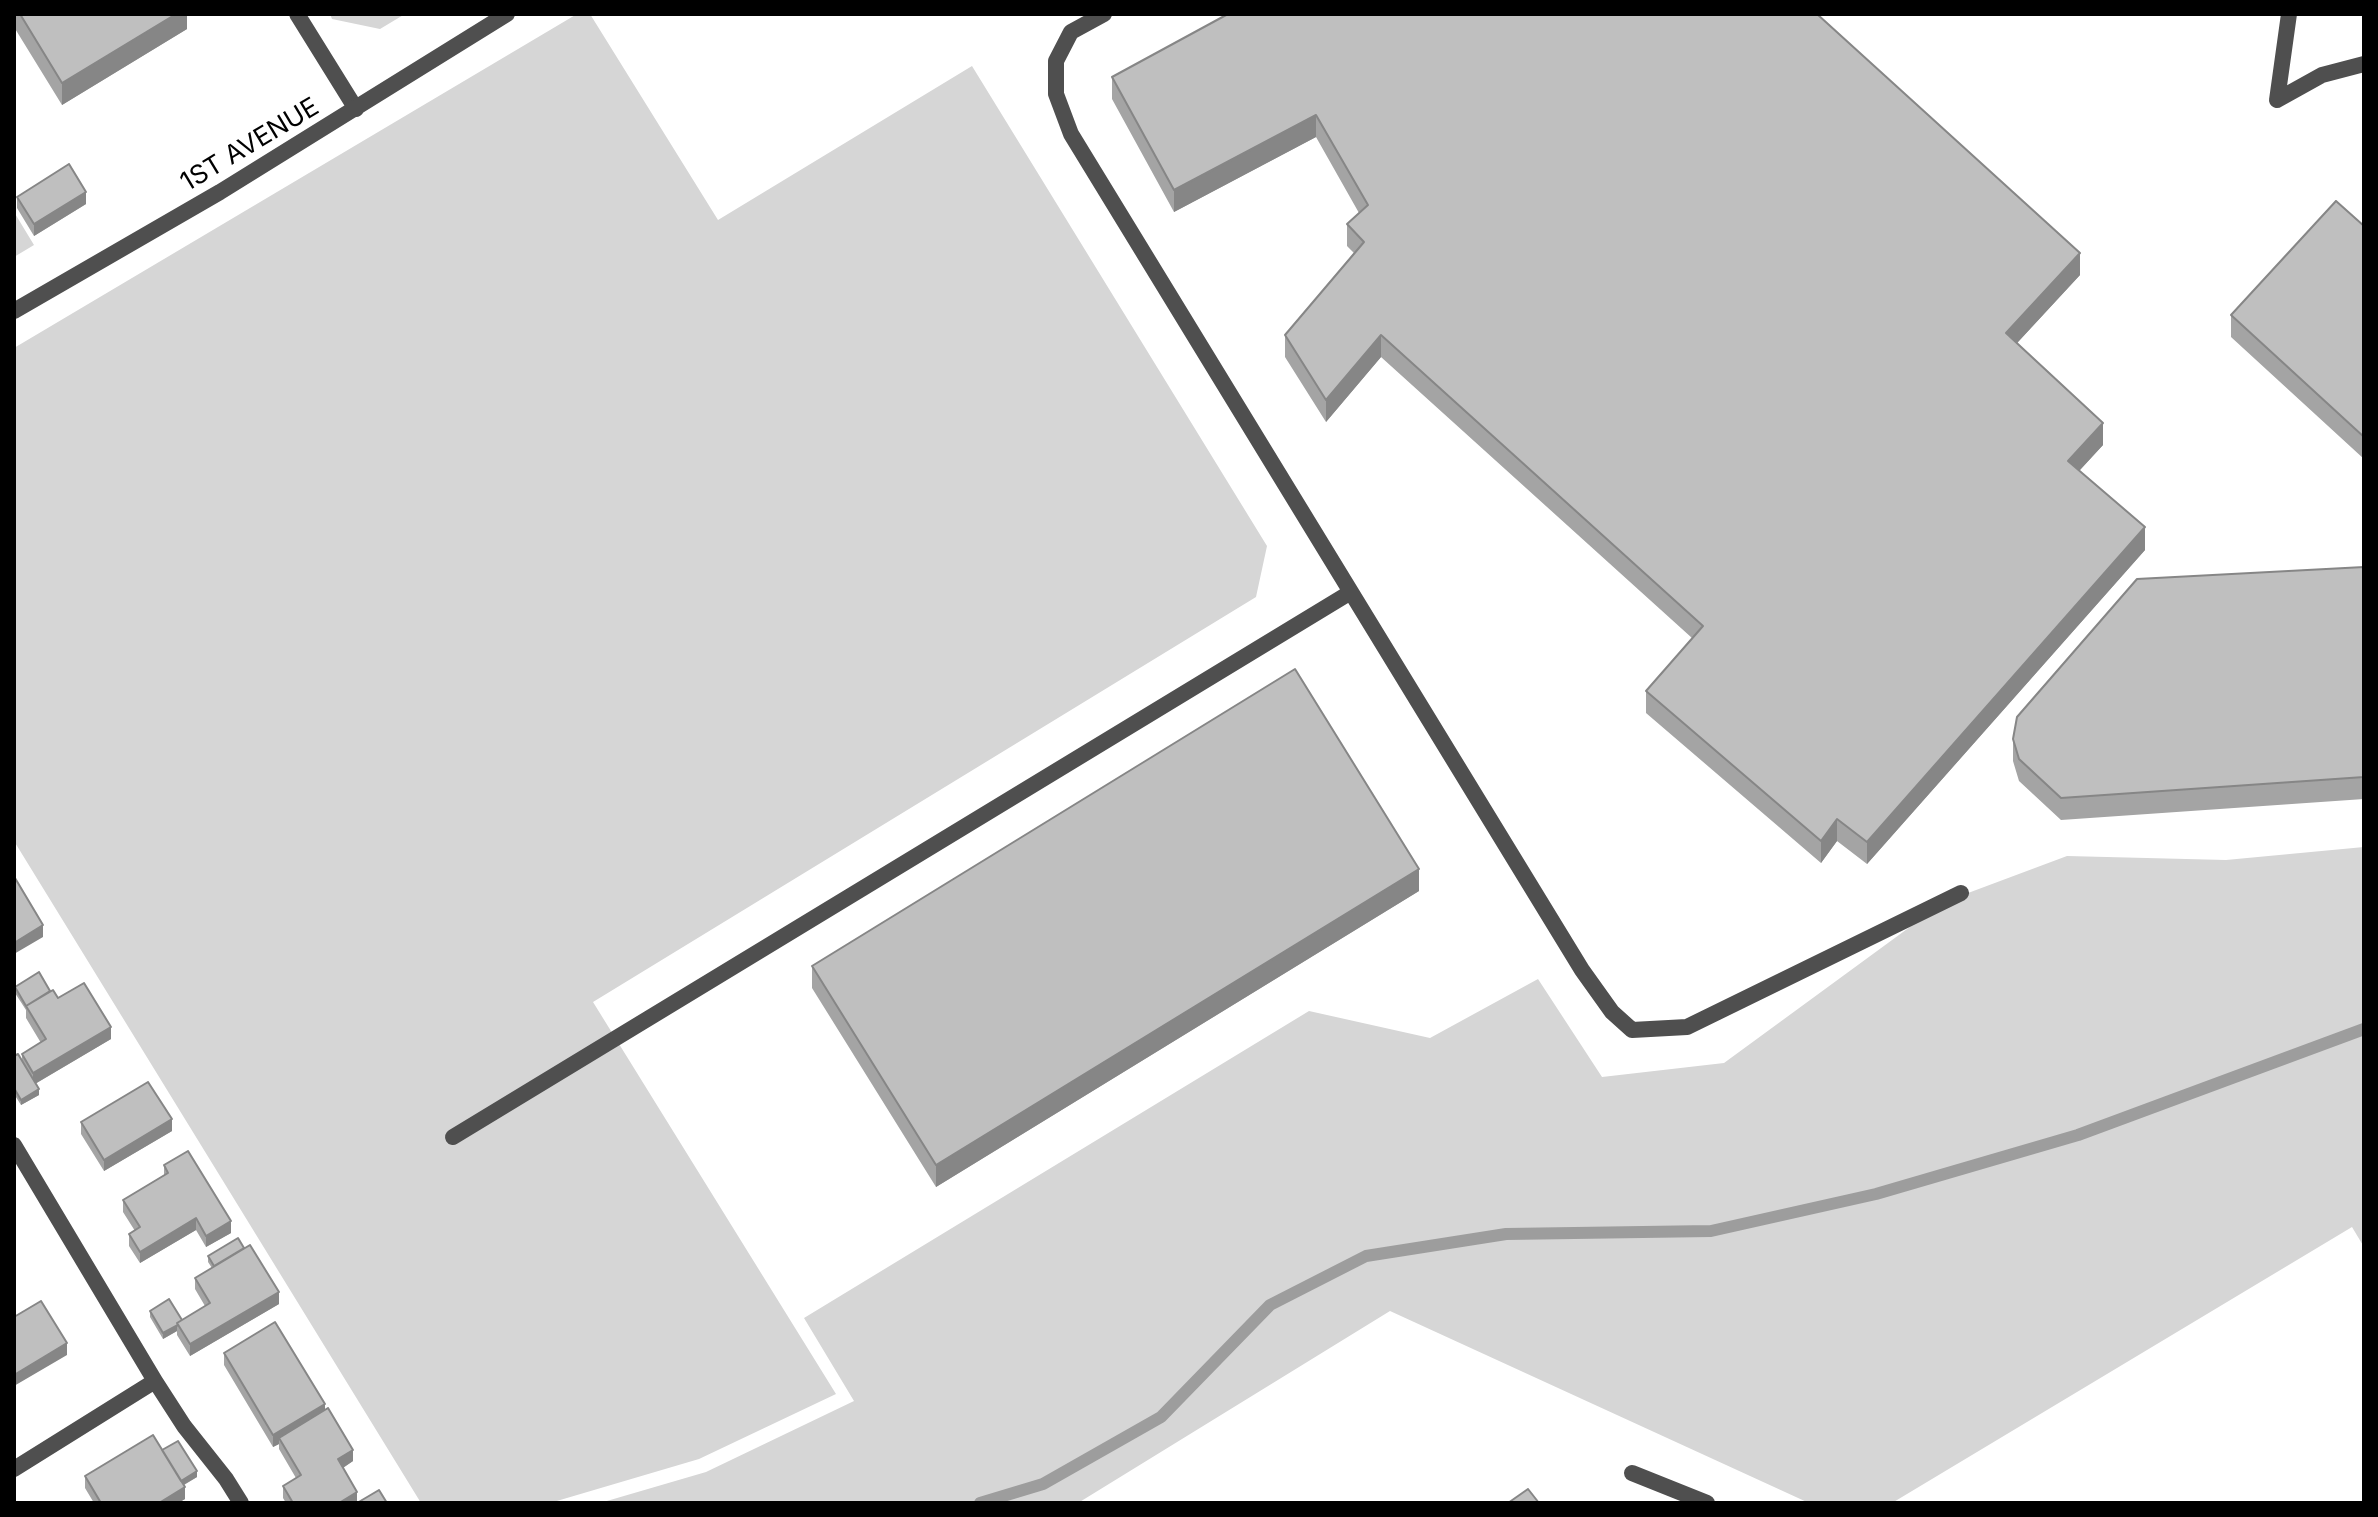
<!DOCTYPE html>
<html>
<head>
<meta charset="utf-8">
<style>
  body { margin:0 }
  #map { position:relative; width:2378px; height:1517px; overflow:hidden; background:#fff; font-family:Inter,sans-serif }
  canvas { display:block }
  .frame { position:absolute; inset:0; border:16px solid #000; pointer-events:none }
</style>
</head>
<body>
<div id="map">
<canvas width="2378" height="1517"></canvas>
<div class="frame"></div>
</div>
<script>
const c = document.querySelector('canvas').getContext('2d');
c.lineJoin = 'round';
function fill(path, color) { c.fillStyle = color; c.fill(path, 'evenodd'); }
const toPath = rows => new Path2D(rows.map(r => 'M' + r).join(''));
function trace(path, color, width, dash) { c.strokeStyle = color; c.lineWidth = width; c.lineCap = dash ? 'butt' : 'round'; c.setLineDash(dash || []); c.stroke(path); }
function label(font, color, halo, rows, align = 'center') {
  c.font = font + ' Inter,sans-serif'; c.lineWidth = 6; c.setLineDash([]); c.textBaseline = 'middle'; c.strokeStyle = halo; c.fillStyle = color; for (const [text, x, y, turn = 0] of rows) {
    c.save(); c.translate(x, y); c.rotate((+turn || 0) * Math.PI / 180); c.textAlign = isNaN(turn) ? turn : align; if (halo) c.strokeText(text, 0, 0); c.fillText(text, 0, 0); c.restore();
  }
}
fill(toPath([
  [330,14,405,14,380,29,332,19],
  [577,14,590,14,718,220,972,66,1267,546,1256,597,593,1002,836,1394,699,1459,550,1503,421,1503,14,841,14,348],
  [14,212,34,245,14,257],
  [2364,847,2364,1247,2352,1227,1892,1503,1809,1503,1390,1311,1078,1503,600,1503,706,1472,854,1401,804,1318,1309,1011,1430,1038,1538,979,1602,1077,1724,1063,1944,902,2067,856,2226,860]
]), '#d6d6d6');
trace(toPath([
  [980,1503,1043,1484,1161,1417,1270,1305,1366,1256,1506,1234,1711,1231,1876,1194,2078,1135,2364,1029]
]), '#9d9d9d', 12);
trace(toPath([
  [297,14,356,109],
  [1104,14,1071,32,1056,61,1056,94,1071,134,1582,970,1612,1012,1632,1030,1687,1027,1961,893],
  [2277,100,2322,75,2364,64],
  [2277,100,2289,14],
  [453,1137,1351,592]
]), '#4f4f4f', 16);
trace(toPath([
  [14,311,220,192,507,14],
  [14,1145,155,1381,184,1426,226,1479,241,1503],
  [14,1469,155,1381],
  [1632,1473,1707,1503]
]), '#4f4f4f', 16);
fill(toPath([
  [14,14,187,14,187,29,62,105,14,27],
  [1228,14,2080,275,2017,343,2103,445,2079,471,2145,550,1867,864,1837,841,1821,863,1646,713,1646,691,1692,638,1381,357,1326,422,1285,357,1285,335,1354,253,1347,246,1347,224,1359,213,1316,137,1174,212,1112,99,1112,77],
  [17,197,86,204,34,236,17,208],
  [2364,226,2364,459,2231,337,2231,315],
  [2364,567,2364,799,2061,820,2019,781,2013,761,2013,739],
  [1419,891,936,1187,812,988,812,966],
  [15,987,50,991,111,1039,35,1084,39,1095,21,1105,14,1094,14,1056,22,1061,22,1054,41,1043,26,1018,26,1010,15,993],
  [81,1122,172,1131,104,1171,81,1134],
  [164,1165,231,1233,206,1247,196,1230,140,1263,129,1246,129,1234,135,1231,123,1212,123,1200,164,1175],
  [208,1256,279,1304,190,1356,177,1335,177,1331,163,1339,150,1317,150,1311,182,1320,205,1306,195,1289,195,1278,212,1268,208,1262],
  [224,1353,325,1410,353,1461,343,1468,357,1503,286,1503,283,1498,283,1486,296,1478,279,1449,279,1444,273,1447,224,1365],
  [162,1450,197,1477,184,1485,185,1499,178,1503,94,1503,85,1488,85,1476]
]), '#a4a4a4');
fill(toPath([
  [176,14,187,14,187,29,62,105,62,83],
  [1316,115,1316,137,1174,212,1174,190],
  [86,192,86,204,34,236,34,224],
  [2080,253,2080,275,2006,355,2006,333],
  [1381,335,1381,357,1326,422,1326,400],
  [2103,423,2103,445,2068,483,2068,461],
  [2145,527,2145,550,1867,864,1867,842],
  [1837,819,1837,841,1821,863,1821,841],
  [1419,869,1419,891,936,1187,936,1165],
  [43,925,43,937,14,954,14,943],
  [111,1027,111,1039,33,1085,33,1073],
  [39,1089,39,1095,21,1105,21,1100],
  [172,1119,172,1131,104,1171,104,1160],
  [196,1218,196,1230,140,1263,140,1252],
  [231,1221,231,1233,206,1247,206,1236],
  [279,1292,279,1304,190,1356,190,1344],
  [177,1325,177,1331,163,1339,163,1333],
  [67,1343,67,1355,14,1386,14,1375],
  [325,1404,325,1416,279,1438,279,1444,273,1447,273,1435],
  [353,1450,353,1461,338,1471,338,1459],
  [197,1471,197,1477,178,1488,178,1482],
  [185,1487,185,1499,178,1503,159,1503],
  [357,1492,357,1503,339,1503]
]), '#868686');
const building = toPath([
  [20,14,176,14,62,83,20,14],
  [1228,14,1817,14,2080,253,2006,333,2103,423,2068,461,2145,527,1867,842,1837,819,1821,841,1646,691,1703,626,1381,335,1326,400,1285,335,1364,242,1347,224,1368,205,1316,115,1174,190,1112,77,1228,14],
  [69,164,86,192,34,224,17,197,69,164],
  [2336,201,2364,226,2364,437,2231,315,2336,201],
  [2364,567,2364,777,2061,798,2019,759,2013,739,2017,717,2137,579,2364,567],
  [1295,669,1419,869,936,1165,812,966,1295,669],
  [15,878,43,925,14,943,14,879,15,878],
  [39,972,50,991,26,1006,15,987,39,972],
  [84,983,111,1027,33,1073,22,1054,46,1039,26,1006,53,990,58,998,84,983],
  [18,1054,39,1089,21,1100,14,1088,14,1056,18,1054],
  [148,1082,172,1119,104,1160,81,1122,148,1082],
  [188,1151,231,1221,206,1236,196,1218,140,1252,129,1234,140,1227,123,1200,168,1173,164,1165,188,1151],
  [238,1238,244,1248,214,1266,208,1256,238,1238],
  [250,1245,279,1292,190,1344,177,1323,210,1303,195,1278,250,1245],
  [169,1299,182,1320,177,1323,178,1325,163,1333,150,1311,169,1299],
  [41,1301,67,1343,14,1375,14,1317,41,1301],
  [275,1322,325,1404,273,1435,224,1353,275,1322],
  [328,1408,353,1450,338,1459,357,1492,339,1503,293,1503,283,1486,301,1475,279,1438,328,1408],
  [153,1435,185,1487,159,1503,101,1503,85,1476,153,1435],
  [178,1441,197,1471,181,1481,162,1450,178,1441],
  [1528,1489,1539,1503,1508,1503,1528,1489],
  [379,1490,387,1503,357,1503,379,1490]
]);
fill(building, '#bfbfbf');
trace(building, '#868686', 2);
label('26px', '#000', '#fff', [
  ["1ST AVENUE",250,145,-31]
]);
</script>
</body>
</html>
